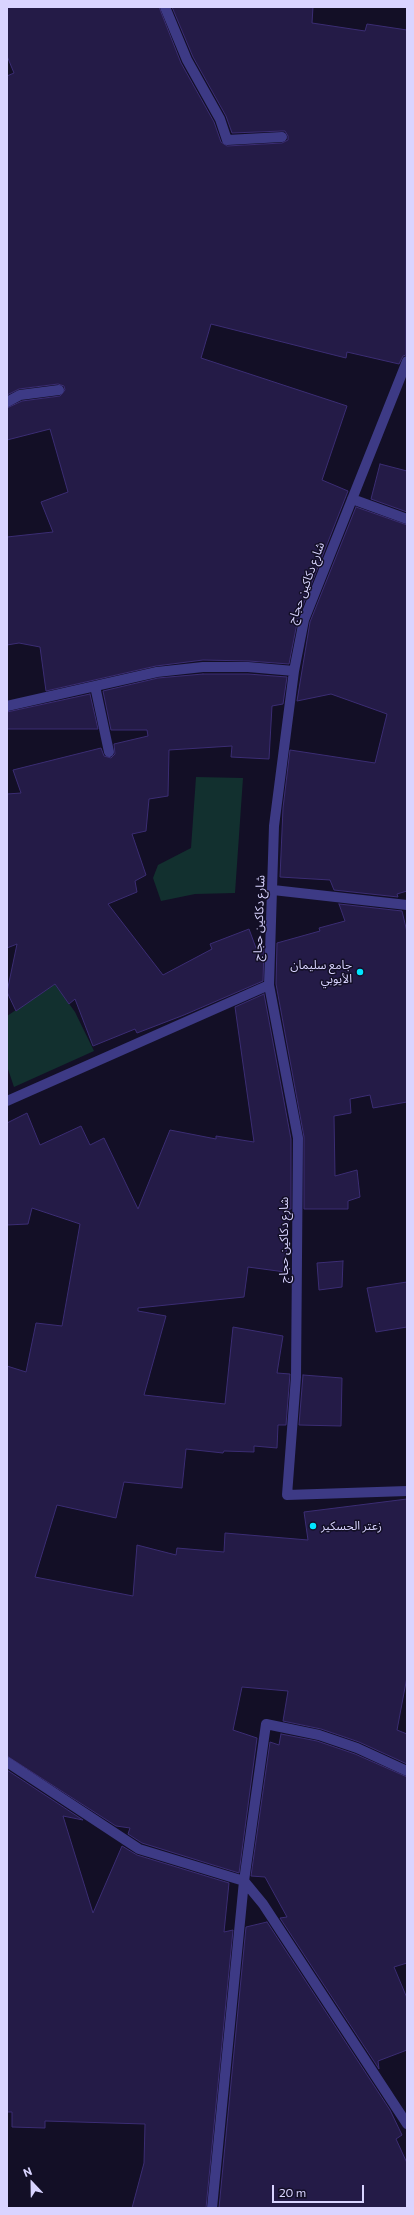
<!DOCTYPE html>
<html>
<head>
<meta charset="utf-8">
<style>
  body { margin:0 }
  #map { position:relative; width:414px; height:2215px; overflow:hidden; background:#130f26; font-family:Commissioner,sans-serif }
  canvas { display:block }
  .frame { position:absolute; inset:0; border:8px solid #d9d4ff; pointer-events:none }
  .north { position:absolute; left:12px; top:2163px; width:40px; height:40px; -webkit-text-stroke:3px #130f26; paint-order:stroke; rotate:338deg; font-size:11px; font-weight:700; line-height:16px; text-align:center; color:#d9d4ff }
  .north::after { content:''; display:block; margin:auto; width:14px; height:18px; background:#d9d4ff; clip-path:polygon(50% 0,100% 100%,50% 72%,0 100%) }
  .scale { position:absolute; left:272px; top:2185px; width:92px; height:18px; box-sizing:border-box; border:2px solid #d9d4ff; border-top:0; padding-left:5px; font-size:12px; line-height:14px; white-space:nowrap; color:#d9d4ff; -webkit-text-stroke:3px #130f26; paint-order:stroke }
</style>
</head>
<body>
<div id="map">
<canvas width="414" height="2215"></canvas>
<div class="frame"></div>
<div class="north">N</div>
<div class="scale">20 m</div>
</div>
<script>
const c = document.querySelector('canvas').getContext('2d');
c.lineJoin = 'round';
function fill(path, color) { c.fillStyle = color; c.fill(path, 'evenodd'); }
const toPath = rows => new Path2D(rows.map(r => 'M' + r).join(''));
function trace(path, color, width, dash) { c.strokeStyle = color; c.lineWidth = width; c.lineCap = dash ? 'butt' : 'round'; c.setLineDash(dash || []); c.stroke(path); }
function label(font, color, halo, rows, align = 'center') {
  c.font = font + ' Commissioner,"Noto Sans Arabic",sans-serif'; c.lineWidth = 3; c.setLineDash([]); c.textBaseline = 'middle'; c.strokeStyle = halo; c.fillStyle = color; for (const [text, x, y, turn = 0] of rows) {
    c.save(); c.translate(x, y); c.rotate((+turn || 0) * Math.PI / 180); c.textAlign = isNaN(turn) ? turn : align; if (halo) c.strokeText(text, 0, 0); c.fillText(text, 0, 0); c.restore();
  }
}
fill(toPath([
  [196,777,243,778,235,893,195,894,161,901,153,878,158,865,191,848],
  [55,984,75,1012,94,1051,14,1087,7,1066,7,1016]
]), '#12302f');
const building = toPath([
  [7,7,159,7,181,63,214,122,221,142,227,146,282,143,288,140,288,136,285,131,282,131,232,133,226,116,193,57,172,7,313,7,312,23,365,31,367,24,407,30,406,355,403,356,399,364,347,352,346,358,211,324,201,358,347,406,322,480,348,491,298,618,289,664,249,661,203,660,156,666,46,691,40,647,19,643,7,645,7,537,53,532,41,502,68,492,50,429,7,440,7,408,22,401,60,396,65,390,64,386,58,384,19,389,7,395,7,76,14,73,7,56,7,7],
  [380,464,407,471,407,512,371,499,380,464],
  [356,507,407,525,407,891,397,894,398,897,334,890,330,880,280,877,283,808,290,750,375,763,387,714,331,694,297,701,310,622,356,507],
  [203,674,248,674,287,677,283,704,272,706,269,759,231,757,232,746,169,750,168,796,149,799,146,831,132,834,146,875,135,881,137,892,108,904,163,975,212,949,210,944,249,929,256,948,264,946,263,981,184,1015,137,1033,135,1029,93,1046,75,999,69,1004,55,984,16,1011,7,992,17,944,7,948,7,794,21,793,13,770,101,748,104,756,111,758,115,754,114,744,148,736,147,730,111,730,103,691,158,678,203,674],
  [90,694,98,729,7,729,7,712,90,694],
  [339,904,402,911,407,932,407,1102,373,1108,370,1095,350,1099,351,1113,334,1116,335,1176,357,1170,360,1197,348,1201,348,1209,304,1209,304,1137,276,984,277,943,320,931,319,928,345,921,339,904],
  [264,994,291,1139,291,1209,289,1209,285,1272,248,1267,244,1297,138,1308,138,1311,166,1316,144,1395,225,1404,233,1327,283,1336,277,1373,290,1374,286,1425,278,1425,277,1448,254,1446,254,1452,224,1451,223,1453,186,1449,182,1488,124,1482,116,1518,57,1505,35,1577,133,1596,137,1545,176,1555,177,1548,224,1552,225,1533,308,1540,304,1512,407,1499,407,1677,397,1730,407,1734,407,1764,359,1742,321,1729,283,1721,288,1691,242,1687,233,1730,257,1738,239,1873,142,1843,128,1834,130,1828,116,1826,7,1756,7,1366,26,1372,36,1323,62,1326,80,1224,32,1208,28,1224,7,1225,7,1123,27,1113,40,1145,81,1126,90,1145,104,1138,138,1209,170,1130,216,1139,216,1136,254,1142,235,1007,264,994],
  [343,1261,342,1287,319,1290,317,1263,343,1261],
  [407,1282,407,1327,376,1332,367,1288,407,1282],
  [303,1375,342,1378,341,1426,299,1425,303,1375],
  [281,1734,317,1741,355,1754,407,1777,407,1963,394,1967,407,1998,407,2050,378,2061,379,2069,280,1918,287,1917,265,1877,251,1876,270,1742,279,1745,281,1734],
  [7,1770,83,1820,63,1816,93,1913,122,1846,137,1855,229,1883,224,1932,233,1930,206,2208,132,2208,144,2163,145,2124,45,2121,45,2128,12,2127,12,2112,7,2112,7,1770],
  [267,1922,390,2110,402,2135,396,2139,407,2163,407,2208,219,2208,246,1927,267,1922]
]);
fill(building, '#241b47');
trace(building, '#3b2d73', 1);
trace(toPath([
  [165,7,187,60,220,119,227,140,282,137],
  [407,361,304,620,294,671,274,826,269,985,298,1138,296,1377,287,1495,407,1491],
  [7,402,20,395,59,390],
  [352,499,407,519],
  [95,686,109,752],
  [7,706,157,672,203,667,248,667,294,671],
  [273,890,407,905],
  [7,1101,269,985],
  [7,1762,139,1849,244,1881,266,1724,319,1735,357,1748,407,1771],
  [244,1881,263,1904,407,2124],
  [212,2208,244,1881]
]), '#3d3a85', 10);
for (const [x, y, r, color] of [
  [360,972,4,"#00e5ff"],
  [313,1526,4,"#00e5ff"]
]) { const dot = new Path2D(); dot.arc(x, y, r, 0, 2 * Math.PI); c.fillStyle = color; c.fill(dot); trace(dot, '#130f26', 1.5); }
label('12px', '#d9d4ff', '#130f26', [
  ["شارع دكاكين حجاج",306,583,-70],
  ["شارع دكاكين حجاج",259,918,-88],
  ["شارع دكاكين حجاج",284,1240,-90]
]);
label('12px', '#d9d4ff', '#130f26', [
  ["جامع سليمان",352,965],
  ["الأيوبي",352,979],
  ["زعتر الحسكير",321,1526,"left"]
], 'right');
</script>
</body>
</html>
